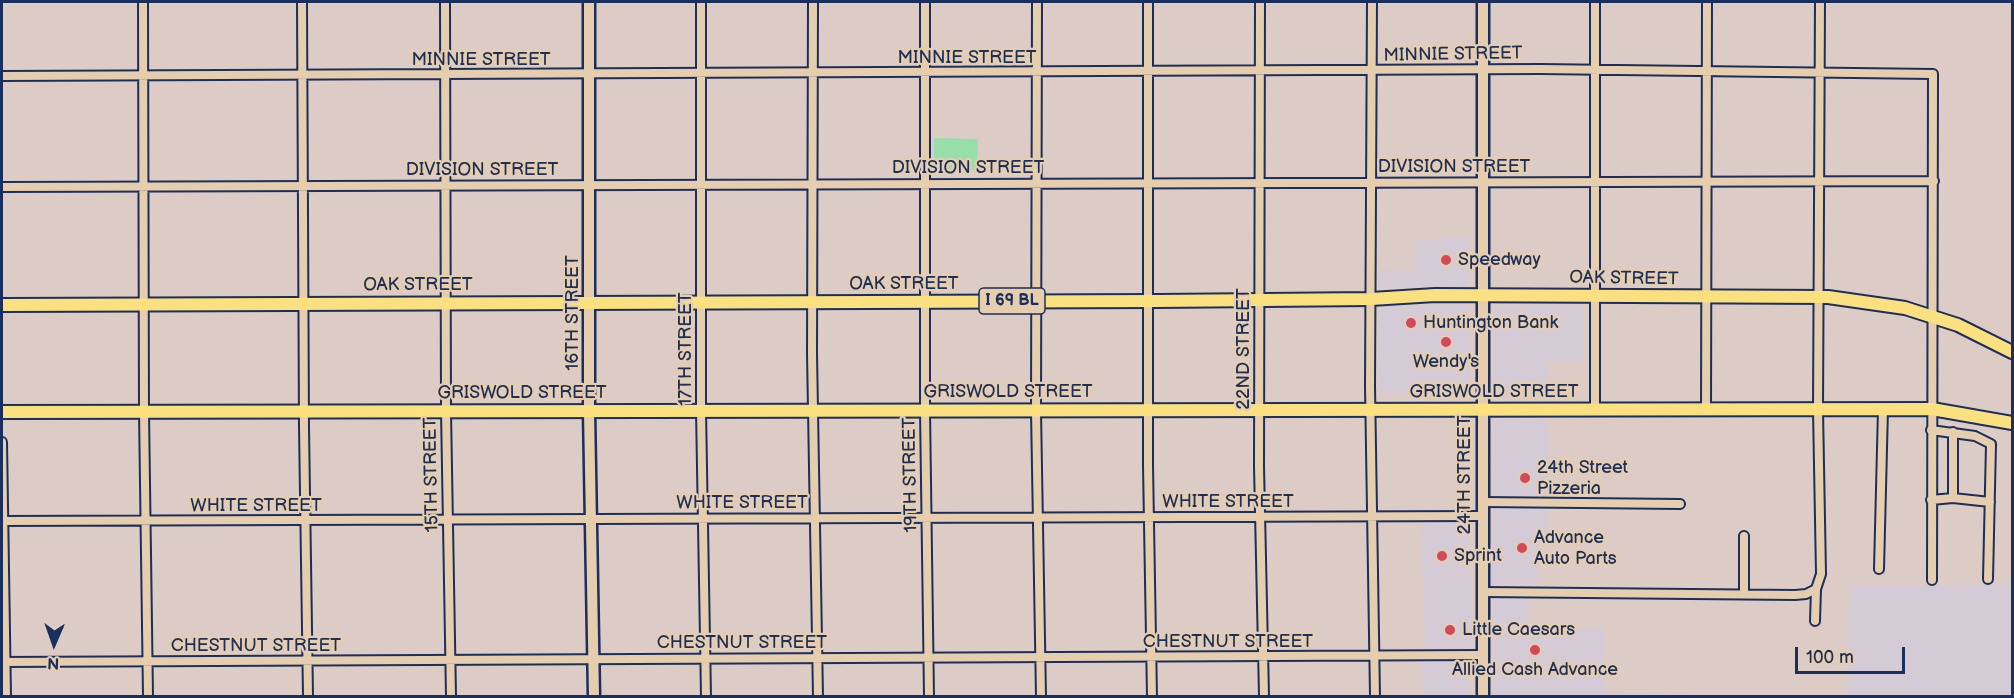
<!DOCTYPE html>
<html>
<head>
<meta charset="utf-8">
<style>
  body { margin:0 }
  #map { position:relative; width:2014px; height:698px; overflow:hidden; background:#dcccc5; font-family:"Balsamiq Sans",sans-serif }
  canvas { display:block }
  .frame { position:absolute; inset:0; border:3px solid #1b2f5e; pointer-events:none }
  .north { position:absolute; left:24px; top:614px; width:60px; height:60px; -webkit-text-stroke:4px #e6cdae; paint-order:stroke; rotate:182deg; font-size:16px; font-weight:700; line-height:24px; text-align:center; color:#1b2f5e }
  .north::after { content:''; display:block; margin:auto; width:21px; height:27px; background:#1b2f5e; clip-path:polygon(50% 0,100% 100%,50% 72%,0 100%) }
  .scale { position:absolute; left:1795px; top:647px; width:110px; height:27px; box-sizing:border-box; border:3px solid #1b2f5e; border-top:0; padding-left:8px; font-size:18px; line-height:21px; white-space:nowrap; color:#1b2f5e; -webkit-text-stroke:4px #e6cdae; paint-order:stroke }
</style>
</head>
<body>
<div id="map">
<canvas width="2014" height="698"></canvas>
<div class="frame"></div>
<div class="north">N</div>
<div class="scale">100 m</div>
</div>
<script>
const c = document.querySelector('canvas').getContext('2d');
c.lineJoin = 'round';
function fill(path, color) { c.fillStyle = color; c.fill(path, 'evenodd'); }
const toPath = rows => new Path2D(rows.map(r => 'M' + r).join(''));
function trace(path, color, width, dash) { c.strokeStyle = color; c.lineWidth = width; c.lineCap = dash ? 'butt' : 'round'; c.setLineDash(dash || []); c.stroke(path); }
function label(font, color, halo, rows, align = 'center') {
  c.font = font + ' "Balsamiq Sans",sans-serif'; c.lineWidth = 4.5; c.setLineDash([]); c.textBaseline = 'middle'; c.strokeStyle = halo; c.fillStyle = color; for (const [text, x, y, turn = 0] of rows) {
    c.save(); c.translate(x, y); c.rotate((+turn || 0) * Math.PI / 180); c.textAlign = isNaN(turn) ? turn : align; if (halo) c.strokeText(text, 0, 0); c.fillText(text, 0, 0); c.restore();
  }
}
fill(toPath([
  [1470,238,1470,287,1378,287,1379,269,1415,271,1416,239],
  [1379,305,1470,306,1470,392,1380,394],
  [1583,306,1584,361,1547,361,1547,395,1493,395,1493,307],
  [1548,419,1549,496,1494,496,1493,420],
  [1493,508,1547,508,1547,543,1539,543,1538,584,1492,583],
  [1421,522,1469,522,1473,648,1425,648],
  [2012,584,2012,696,1848,696,1849,586],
  [1493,598,1528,598,1526,628,1604,628,1605,692,1721,696,1494,696],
  [1470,660,1470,696,1423,696,1422,662]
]), '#d5cbd6');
fill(toPath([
  [934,138,978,139,977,170,934,170]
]), '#97deab');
const street = toPath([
  [143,2,144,412,148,696],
  [302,2,304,427,308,696],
  [445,2,446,411,451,696],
  [701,2,701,410,706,696],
  [813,2,812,353,818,696],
  [925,2,925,410,929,696],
  [1037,2,1036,411,1041,696],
  [1148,2,1148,465,1152,696],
  [1260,2,1259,466,1264,696],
  [1372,2,1370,386,1375,696],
  [2,76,1540,69,1933,74,1932,580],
  [2,187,1934,181],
  [1595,410,1595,2],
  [1706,410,1707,2],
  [1931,430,1975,436,1991,444,1988,579],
  [2,442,6,696],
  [1953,498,1953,432],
  [1931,500,1953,498,1990,502],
  [1482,502,1680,504],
  [2,521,1482,516],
  [1744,536,1744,593],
  [1879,569,1883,409],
  [1482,592,1795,595,1806,594,1816,589],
  [1815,621,1816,589,1821,574,1818,410,1820,2],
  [2,662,1483,655]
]);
const secondary = toPath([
  [589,2,589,411,594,696],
  [1483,696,1483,2]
]);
const primary = toPath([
  [2,305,1157,301,1371,299,1435,295,1828,297,1905,308,1958,325,2012,352],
  [2,412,1932,409,2012,423]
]);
trace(street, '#1b2f5e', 12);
trace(secondary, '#1b2f5e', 15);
trace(primary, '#1b2f5e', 16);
trace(street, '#e6cdae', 8);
trace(secondary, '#e6cdae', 10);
trace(primary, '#fbe080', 12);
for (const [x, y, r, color] of [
  [1446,260,6,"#d1495b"],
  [1411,323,6,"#d1495b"],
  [1446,342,6,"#d1495b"],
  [1525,478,6,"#d1495b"],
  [1522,548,6,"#d1495b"],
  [1442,556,6,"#d1495b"],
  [1450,630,6,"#d1495b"],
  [1535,650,6,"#d1495b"]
]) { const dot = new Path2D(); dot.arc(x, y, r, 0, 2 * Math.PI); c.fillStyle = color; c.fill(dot); trace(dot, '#e6cdae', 2); }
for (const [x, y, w] of [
  [1012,301,66]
]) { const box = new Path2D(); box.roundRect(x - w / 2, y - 13, w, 26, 4.5); c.fillStyle = '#e6cdae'; c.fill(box); trace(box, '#1b2f5e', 1.5); }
label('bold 16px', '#1b2f5e', null, [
  ["I 69 BL",1012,301]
]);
label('18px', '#1b2f5e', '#e6cdae', [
  ["MINNIE STREET",1453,55,-1],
  ["MINNIE STREET",967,58],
  ["MINNIE STREET",481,60],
  ["DIVISION STREET",1454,167],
  ["DIVISION STREET",968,168],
  ["DIVISION STREET",482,170],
  ["OAK STREET",1624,279,1],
  ["OAK STREET",904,284],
  ["OAK STREET",418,285],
  ["16TH STREET",573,313,-90],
  ["17TH STREET",686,349,-90],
  ["22ND STREET",1244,349,-90],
  ["GRISWOLD STREET",1008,392],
  ["GRISWOLD STREET",1494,392],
  ["GRISWOLD STREET",522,393],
  ["15TH STREET",432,475,-91],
  ["19TH STREET",911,475,-91],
  ["24TH STREET",1465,475,-90],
  ["WHITE STREET",1228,502],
  ["WHITE STREET",742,503],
  ["WHITE STREET",256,506],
  ["CHESTNUT STREET",1228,642],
  ["CHESTNUT STREET",742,643],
  ["CHESTNUT STREET",256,646]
]);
label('18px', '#1b2f5e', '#e6cdae', [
  ["Speedway",1458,260],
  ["Huntington Bank",1423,323],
  ["Wendy's",1446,362,"center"],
  ["24th Street",1537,468],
  ["Pizzeria",1537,489],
  ["Advance",1534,538],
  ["Auto Parts",1534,559],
  ["Sprint",1454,556],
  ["Little Caesars",1462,630],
  ["Allied Cash Advance",1535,670,"center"]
], 'left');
</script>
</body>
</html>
